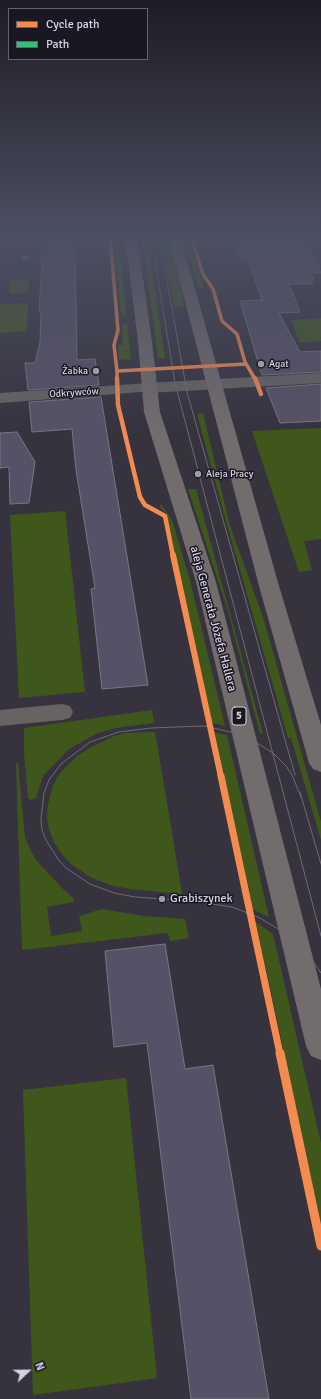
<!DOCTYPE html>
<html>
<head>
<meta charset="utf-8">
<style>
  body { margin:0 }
  #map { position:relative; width:321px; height:1399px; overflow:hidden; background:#36333f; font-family:Signika,sans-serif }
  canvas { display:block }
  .legend { position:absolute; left:8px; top:8px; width:140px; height:52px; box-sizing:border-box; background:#1a1722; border:1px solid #65626f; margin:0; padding:5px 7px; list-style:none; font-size:12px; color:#d5d2e2 }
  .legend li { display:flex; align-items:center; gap:8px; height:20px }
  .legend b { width:20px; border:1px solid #65626f }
  .north { position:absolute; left:8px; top:1351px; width:40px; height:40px; -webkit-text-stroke:3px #1a1722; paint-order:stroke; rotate:68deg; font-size:11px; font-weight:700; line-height:16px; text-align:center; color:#d5d2e2 }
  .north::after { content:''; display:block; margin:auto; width:14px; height:18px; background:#d5d2e2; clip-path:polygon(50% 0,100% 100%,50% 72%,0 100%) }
</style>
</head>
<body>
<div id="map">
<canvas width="321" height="1399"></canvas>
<ul class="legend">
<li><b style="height:5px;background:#f68b52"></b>Cycle path</li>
<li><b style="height:5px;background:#3abd76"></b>Path</li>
</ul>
<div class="north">N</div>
</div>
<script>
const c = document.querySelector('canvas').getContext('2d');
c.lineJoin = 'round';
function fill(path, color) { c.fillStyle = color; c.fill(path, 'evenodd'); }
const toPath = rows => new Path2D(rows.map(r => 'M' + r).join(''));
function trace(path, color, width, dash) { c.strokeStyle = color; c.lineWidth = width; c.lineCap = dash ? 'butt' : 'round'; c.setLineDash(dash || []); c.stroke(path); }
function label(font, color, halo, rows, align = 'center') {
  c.font = font + ' Signika,sans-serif'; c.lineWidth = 3; c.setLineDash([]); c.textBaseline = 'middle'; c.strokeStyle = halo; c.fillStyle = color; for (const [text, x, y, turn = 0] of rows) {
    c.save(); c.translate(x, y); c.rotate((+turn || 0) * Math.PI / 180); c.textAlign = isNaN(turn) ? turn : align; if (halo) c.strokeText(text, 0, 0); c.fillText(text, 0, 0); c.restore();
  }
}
fill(toPath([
  [114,236,119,236,126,316,124,316,121,313],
  [142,236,147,236,165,358,158,358],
  [161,236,167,236,185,307,174,307],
  [183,236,188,236,199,273,203,278,202,283,204,290,198,286],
  [10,280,29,280,28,293,9,293],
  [28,303,27,331,0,333,0,304],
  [321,318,321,341,300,343,291,320],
  [124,324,127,324,131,359,119,360,118,345,123,345,122,325],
  [203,413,230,526,263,617,321,822,321,840,291,738,288,738,223,510,197,414],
  [321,428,321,539,304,541,312,570,299,572,252,431],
  [188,489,196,489,263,734,260,734,228,611],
  [161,504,172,520,190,580,225,726,212,723,166,513,160,508],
  [65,511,85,692,19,698,10,515],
  [152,710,154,723,115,728,98,733,69,749,43,776,36,798,31,800,28,798,24,754,24,728],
  [155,732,171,826,182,894,138,890,113,886,90,877,71,864,62,854,55,844,49,830,47,818,48,804,53,785,60,773,77,756,90,748,114,736,126,733],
  [213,732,227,735,269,917,252,909],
  [16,763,18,763,25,837,30,849,36,860,62,888,73,898,74,902,47,907,51,936,82,931,79,916,102,909,143,916,185,919,189,938,170,941,168,933,22,950],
  [256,922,273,934,321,1143,321,1224],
  [126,1078,157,1378,33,1395,23,1090]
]), '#40571c');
const building = toPath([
  [44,236,75,236,77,360,95,359,99,385,28,390,25,363,35,363,40,342,41,311,39,311,42,263,40,263,44,236],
  [233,236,304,236,321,273,311,273,313,280,311,280,313,284,289,284,300,312,279,313,300,352,321,351,321,372,262,375,240,301,262,300,248,260,239,257,233,236],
  [321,384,321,421,280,423,266,388,321,384],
  [101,397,148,685,102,689,91,589,95,588,76,470,72,429,32,432,29,402,101,397],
  [17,432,35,462,29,503,10,504,9,467,0,468,0,433,17,432],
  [165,944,185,1069,213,1065,269,1399,191,1399,147,1043,114,1047,105,951,165,944]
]);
fill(building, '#565166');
trace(building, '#797681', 1);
fill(toPath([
  [149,383,154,385,157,388,154,391,0,403,0,393,149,383],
  [62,704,70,706,73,712,70,718,62,720,0,726,0,710,62,704]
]), '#676363');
fill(toPath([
  [321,373,321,383,149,393,144,391,141,388,144,385,149,383,321,373]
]), '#676363');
fill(toPath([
  [125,236,137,236,152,342,160,412,216,582,321,989,321,1060,311,1056,306,1046,196,582,144,412,138,342,125,236],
  [168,236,180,236,279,586,321,725,321,772,313,769,309,763,259,586,168,236]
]), '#726c6d');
trace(toPath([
  [151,236,175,383,321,936],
  [159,236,187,392,295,775],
  [300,792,321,864],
  [301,797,292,775,286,766,273,753,244,735,204,726,151,728,119,732,90,742,61,764,49,780,44,793,41,819,42,830,46,840,58,859,66,868,90,884,114,893,135,897,192,901,232,907,258,917,285,933,307,953,321,973]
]), '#6f6b6f', 1);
trace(toPath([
  [22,258,33,257]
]), '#3abd76', 3, [6, 3]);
trace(toPath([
  [110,236,118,330,114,345,117,371],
  [191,236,203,274,213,289,222,321,237,334,245,362,255,379],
  [117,379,117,371,246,364]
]), '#f68b52', 3.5);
trace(toPath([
  [117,378,118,405,140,497,145,505,165,516,173,556],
  [255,378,261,394]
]), '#f68b52', 4.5);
trace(toPath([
  [173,555,221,777]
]), '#f68b52', 6);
trace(toPath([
  [221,776,280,1054]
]), '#f68b52', 7);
trace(toPath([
  [280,1053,321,1246]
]), '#f68b52', 9);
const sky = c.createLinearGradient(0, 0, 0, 432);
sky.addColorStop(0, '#1e1c23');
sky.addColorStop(0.55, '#4c5063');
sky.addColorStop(1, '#4c506300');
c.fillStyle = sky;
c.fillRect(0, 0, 321, 432);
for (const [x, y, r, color] of [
  [261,364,4,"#9d9aa9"],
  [96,371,4,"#9d9aa9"],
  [198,474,4,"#9d9aa9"],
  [162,899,4,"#9d9aa9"]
]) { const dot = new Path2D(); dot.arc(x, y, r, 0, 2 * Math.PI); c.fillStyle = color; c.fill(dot); trace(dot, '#1a1722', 1.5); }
label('10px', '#d5d2e2', '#1a1722', [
  ["Agat",269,364],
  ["Żabka",88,371,"right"],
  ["Aleja Pracy",206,474]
], 'left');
label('10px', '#d5d2e2', '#1a1722', [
  ["Odkrywców",74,393,-4]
]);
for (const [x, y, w] of [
  [239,716,14]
]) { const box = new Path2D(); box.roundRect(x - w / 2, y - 9, w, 18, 3); c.fillStyle = '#1a1722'; c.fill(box); trace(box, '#d5d2e2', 1); }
label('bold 11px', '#d5d2e2', null, [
  ["5",239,716]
]);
label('12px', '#d5d2e2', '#1a1722', [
  ["aleja Generała Józefa Hallera",213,619,75]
]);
label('12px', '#d5d2e2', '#1a1722', [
  ["Grabiszynek",170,899]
], 'left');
</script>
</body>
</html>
